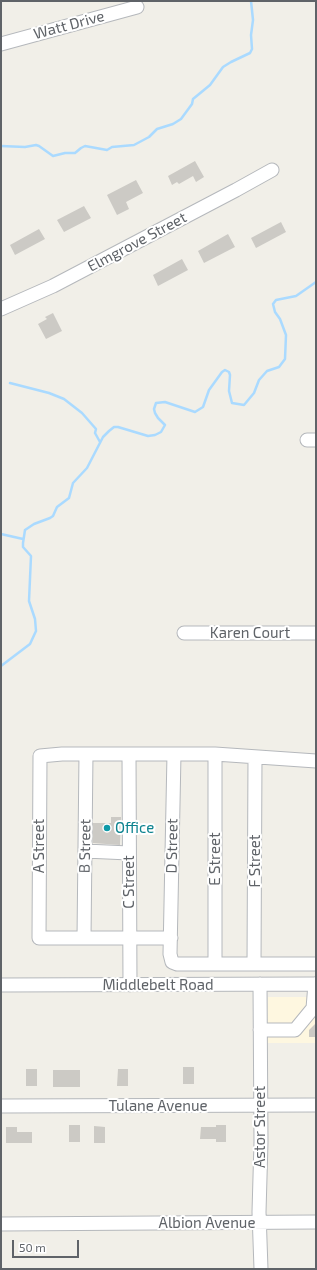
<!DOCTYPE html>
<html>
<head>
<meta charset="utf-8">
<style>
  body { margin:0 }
  #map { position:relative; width:317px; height:1270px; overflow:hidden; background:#f1efe8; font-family:"Exo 2",sans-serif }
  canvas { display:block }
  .frame { position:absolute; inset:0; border:2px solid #5f6368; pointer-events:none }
  .scale { position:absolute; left:12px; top:1240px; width:67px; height:18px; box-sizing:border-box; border:2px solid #5f6368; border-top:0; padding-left:5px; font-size:12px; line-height:14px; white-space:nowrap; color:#5f6368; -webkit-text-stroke:3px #fff; paint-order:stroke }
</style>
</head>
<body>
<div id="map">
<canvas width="317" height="1270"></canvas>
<div class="frame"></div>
<div class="scale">50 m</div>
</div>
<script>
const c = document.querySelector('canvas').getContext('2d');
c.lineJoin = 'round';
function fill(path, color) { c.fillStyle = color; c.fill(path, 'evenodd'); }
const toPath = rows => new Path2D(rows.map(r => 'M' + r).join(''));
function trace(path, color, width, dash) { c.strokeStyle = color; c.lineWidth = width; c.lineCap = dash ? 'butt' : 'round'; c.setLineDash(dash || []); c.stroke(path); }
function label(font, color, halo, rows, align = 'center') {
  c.font = font + ' "Exo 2",sans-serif'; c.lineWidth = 4; c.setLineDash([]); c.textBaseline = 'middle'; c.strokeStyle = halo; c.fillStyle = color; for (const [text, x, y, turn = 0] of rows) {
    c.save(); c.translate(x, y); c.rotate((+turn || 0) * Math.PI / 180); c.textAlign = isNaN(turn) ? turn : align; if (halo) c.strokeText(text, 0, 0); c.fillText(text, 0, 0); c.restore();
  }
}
fill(toPath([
  [268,997,316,997,316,1043,267,1043]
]), '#fef7e0');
trace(toPath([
  [1,146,25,147,36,145,39,146,53,156,65,153,75,153,81,148,85,146,107,150,112,147,134,145,149,137,157,129,173,124,181,119,192,104,193,99,210,85,223,67,231,62,250,53,252,49,251,35,253,20,251,1],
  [10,383,49,393,64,399,82,413,96,429,95,433,100,442],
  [1,534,23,539],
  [1,666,30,644,36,631,35,619,29,601,31,556,23,547,23,543,25,530,34,524,50,518,53,516,57,507,69,498,73,483,87,468,103,437,109,431,114,427,118,427,148,436,155,435,161,432,165,425,158,418,155,413,154,409,156,403,165,402,195,412,203,407,209,390,222,372,225,370,229,372,230,375,229,391,232,403,244,405,254,393,259,380,267,371,279,367,285,359,286,335,280,319,275,312,273,304,276,300,296,296,316,282]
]), '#aadaff', 2.5);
fill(toPath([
  [195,161,204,177,196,182,193,176,179,184,177,182,172,185,168,176],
  [136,180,143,193,126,202,129,209,117,215,107,195],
  [84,206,91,218,64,232,57,220],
  [281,222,286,232,256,248,251,238],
  [39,229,45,239,15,255,10,245],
  [228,234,235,247,204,263,198,251],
  [182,259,188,270,158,286,153,275],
  [53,313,62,331,46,339,38,324,47,319,45,317],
  [111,817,121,817,120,845,93,843,93,823,111,823],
  [316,1023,316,1037,309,1037,309,1030],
  [183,1067,194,1067,194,1084,183,1084],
  [26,1069,37,1069,37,1086,26,1086],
  [118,1069,128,1069,128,1086,117,1086],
  [53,1070,80,1070,80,1087,53,1087],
  [69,1125,80,1125,80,1142,69,1142],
  [216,1125,226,1125,226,1142,216,1142,216,1139,200,1139,201,1127,216,1127],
  [94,1126,105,1127,105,1143,94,1143],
  [6,1127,17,1127,17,1132,32,1132,32,1143,6,1143]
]), '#cccac5');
const minor = toPath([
  [1,44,137,7],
  [1,309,53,286,236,190,272,170],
  [307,440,316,440],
  [184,633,316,633],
  [129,754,130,985],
  [174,754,170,954,172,962,177,964,316,964],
  [215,754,215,964],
  [85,851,129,853],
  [84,938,86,754],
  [171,938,39,938,40,756,62,754,215,754,316,761],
  [254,964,255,757],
  [260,984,261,1142,259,1212,261,1269],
  [1,985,316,984],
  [260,1030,295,1030,313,1008,315,984],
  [1,1106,316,1105],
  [1,1224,316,1222]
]);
trace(minor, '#b5b8bc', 15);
trace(minor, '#fff', 13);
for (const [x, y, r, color] of [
  [107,828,4,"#0f9aa8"]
]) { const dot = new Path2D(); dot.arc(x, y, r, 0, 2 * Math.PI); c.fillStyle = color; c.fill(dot); trace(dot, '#fff', 1.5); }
label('15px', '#5f6368', '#fff', [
  ["Watt Drive",69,25,-15],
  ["Elmgrove Street",137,242,-28],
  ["Karen Court",250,633],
  ["A Street",39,846,-90],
  ["B Street",85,846,-89],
  ["D Street",172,846,-89],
  ["E Street",215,859,-90],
  ["F Street",255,861,-90],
  ["C Street",129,882,-90],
  ["Middlebelt Road",158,985],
  ["Tulane Avenue",158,1106],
  ["Astor Street",260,1127,-90],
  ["Albion Avenue",207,1223]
]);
label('15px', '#0d838f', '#fff', [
  ["Office",115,828]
], 'left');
</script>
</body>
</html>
